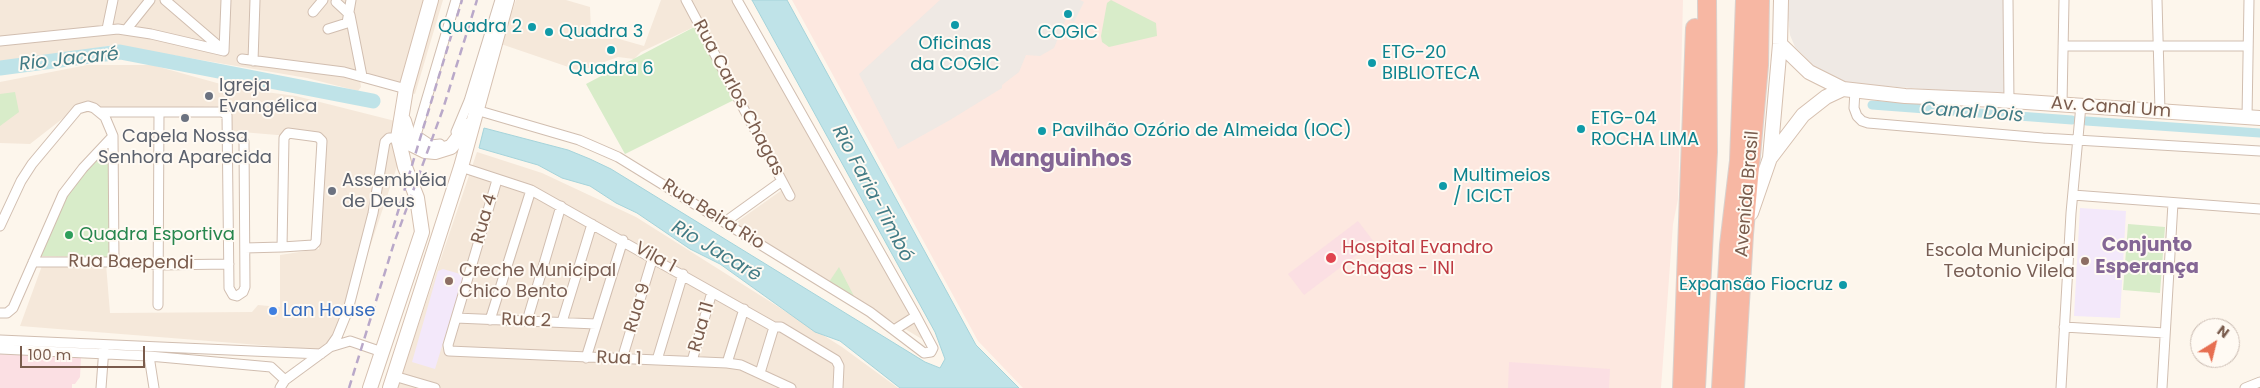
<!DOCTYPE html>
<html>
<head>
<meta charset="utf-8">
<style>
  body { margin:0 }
  #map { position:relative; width:2260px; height:388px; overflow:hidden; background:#fdf6ec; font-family:Poppins,sans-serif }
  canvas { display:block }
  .north { position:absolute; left:2190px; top:318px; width:50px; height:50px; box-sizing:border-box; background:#fffaf3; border:1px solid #cabbb1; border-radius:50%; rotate:36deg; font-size:14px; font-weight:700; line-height:20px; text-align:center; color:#7a5c4d }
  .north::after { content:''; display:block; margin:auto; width:18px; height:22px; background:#e76f51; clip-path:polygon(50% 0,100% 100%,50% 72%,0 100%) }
  .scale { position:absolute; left:20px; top:346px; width:125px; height:22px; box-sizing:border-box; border:2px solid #7a5c4d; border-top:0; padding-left:6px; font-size:15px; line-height:18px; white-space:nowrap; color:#7a5c4d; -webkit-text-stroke:4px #fffaf3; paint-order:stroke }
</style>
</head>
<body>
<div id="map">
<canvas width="2260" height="388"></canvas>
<div class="north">N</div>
<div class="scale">100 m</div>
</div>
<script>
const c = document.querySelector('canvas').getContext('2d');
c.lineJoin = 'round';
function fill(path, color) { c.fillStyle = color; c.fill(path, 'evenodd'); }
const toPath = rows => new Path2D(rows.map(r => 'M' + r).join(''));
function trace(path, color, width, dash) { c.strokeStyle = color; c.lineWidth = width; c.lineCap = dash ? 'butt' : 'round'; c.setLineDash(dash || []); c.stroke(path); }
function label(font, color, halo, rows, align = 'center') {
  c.font = font + ' Poppins,sans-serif'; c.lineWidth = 4; c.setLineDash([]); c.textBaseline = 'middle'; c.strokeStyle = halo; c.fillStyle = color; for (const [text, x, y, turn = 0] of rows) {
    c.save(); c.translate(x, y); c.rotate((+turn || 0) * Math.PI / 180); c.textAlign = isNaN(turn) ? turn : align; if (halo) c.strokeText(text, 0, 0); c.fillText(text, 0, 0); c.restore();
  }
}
fill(toPath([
  [0,0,348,0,361,87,358,91,307,78,113,45,0,66],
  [351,0,443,0,415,94,361,79],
  [516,0,566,0,590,7,591,31,644,46,661,0,732,0,932,345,731,226,789,185,782,181,698,25,641,52,634,59,618,57,580,71,501,44],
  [87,65,152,65,235,88,296,96,411,125,335,351,20,326,43,263,106,264,110,313,252,312,258,305,280,307,280,255,319,249,324,139,230,131,231,106,111,109,66,116,30,144,0,143,0,82],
  [477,152,542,173,636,217,842,347,898,388,397,388]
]), '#f5e8da');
fill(toPath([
  [792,0,1683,0,1678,199,1673,224,1661,388,1023,388,978,341]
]), '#fde8e0');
fill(toPath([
  [940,0,1080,0,1084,2,1074,22,1066,19,1054,48,1040,56,1026,55,1019,72,1002,85,1002,88,950,120,898,149,859,74],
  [1786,0,2003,0,2004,95,1844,83,1823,75,1795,47,1790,35]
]), '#efe9e4');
fill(toPath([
  [2080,208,2126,211,2120,318,2074,316],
  [443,269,460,274,463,278,435,369,412,362,438,271]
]), '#f3e8fa');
fill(toPath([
  [1358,221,1374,242,1304,295,1288,274],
  [0,354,81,358,80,377,75,384,72,384,72,388,0,388],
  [1509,362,1610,369,1609,388,1508,388]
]), '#fbdfe3');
fill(toPath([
  [1111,0,1156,23,1157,36,1109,47,1102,42,1101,36,1107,3],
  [698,25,738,98,625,154,586,84],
  [15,92,19,112,0,126,0,94],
  [108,149,110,257,38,256,59,207,71,187],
  [2128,224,2165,227,2160,293,2123,290],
  [839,267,856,300,829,282]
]), '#d8ecc9');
const water = toPath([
  [752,0,787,0,976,345,1019,388,900,388,840,341,815,332,720,264,690,249,637,213,616,203,590,186,562,178,538,165,479,148,484,128,568,150,590,159,611,169,925,362,940,368,945,359,935,332,752,0]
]);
fill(water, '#bfe3e8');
trace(water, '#a5d3da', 1);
trace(toPath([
  [1872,105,2072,120],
  [2086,121,2260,133]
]), '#bfe3e8', 9);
trace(toPath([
  [0,68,120,52,373,101]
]), '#bfe3e8', 15);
const street = toPath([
  [165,0,222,49],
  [686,0,790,196],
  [2008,0,2009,102],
  [2157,0,2160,111],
  [336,2,350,15,362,76],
  [313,12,323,0],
  [107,29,113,0],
  [328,29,347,23,351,0],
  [126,30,150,0],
  [0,41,118,29,151,34,224,51],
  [2063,46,2248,46],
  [224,51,226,0],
  [242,59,344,72,406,89],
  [253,61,255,0],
  [1855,90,1854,108,1857,116,1862,121,1868,123,2043,138,2260,151],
  [2062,104,2064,0],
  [476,110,579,140,618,157,870,312,924,353,931,352,933,348,916,316,737,0],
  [99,112,222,112,227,115,229,288,233,295,237,296,243,292,245,287,244,142],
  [2247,117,2249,0],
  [456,132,469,101,500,0],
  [440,144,431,145,416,135,456,0],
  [461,167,531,190,774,327,781,327,836,360,839,366,838,388],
  [497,180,448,345,449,351,727,363,741,365,791,388],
  [2073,195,2260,209],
  [725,222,782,181],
  [0,226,21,181,32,164,78,109,88,106,94,108,105,117,113,136,114,262],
  [245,248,282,247,313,245,316,242,322,141,318,137,288,133,284,138,282,247],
  [33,262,114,262,159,265,229,264],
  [158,305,159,112],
  [0,313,7,313,13,308,63,194,83,168,113,136],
  [456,318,596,324],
  [490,320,531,190],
  [527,321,561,206],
  [562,322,592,224],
  [2064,327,2165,333],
  [894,330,916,316],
  [0,340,321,354],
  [330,347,350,341,382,352],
  [0,349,149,356,271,367,285,380],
  [149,356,154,388],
  [586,358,623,240],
  [622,359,653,257],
  [657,360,683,274],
  [692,361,712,292],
  [727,363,744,309],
  [760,373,774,327],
  [394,376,435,388],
  [101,388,104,348],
  [280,388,285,380,330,347,337,337,348,310,373,213,385,142,389,138,398,138],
  [2061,388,2071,213,2081,105],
  [2162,388,2173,203],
  [2245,388,2260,382]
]);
const secondary = toPath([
  [1780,44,1809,72,1843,89,1905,96,1997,100,2260,118],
  [404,121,411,144,425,151,435,152,451,147,467,126],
  [1771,157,1803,115,1826,97,1843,89],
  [1751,213,1770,158,1780,44,1781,0],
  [370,388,422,232,417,198,405,167,398,138,406,89,431,0],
  [390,388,461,167,507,0]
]);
const highway = toPath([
  [1682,388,1695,28],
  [1696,388,1708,152,1707,0],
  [1721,388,1729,245,1739,161,1745,0],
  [1735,388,1744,234,1759,65,1760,0]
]);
trace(street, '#d1beb0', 11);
trace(secondary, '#d6c0b0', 16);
trace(highway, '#dad1cd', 20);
trace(street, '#fff', 9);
trace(secondary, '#fff', 14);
trace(highway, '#f7b7a3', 18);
trace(toPath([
  [393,228,462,0],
  [349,388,394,243,443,109,477,0]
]), '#b9a8c9', 2.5, [8, 5]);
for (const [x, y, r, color] of [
  [1068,14,5,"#0f9aa8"],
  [955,25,5,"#0f9aa8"],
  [532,27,5,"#0f9aa8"],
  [549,32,5,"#0f9aa8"],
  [611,50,5,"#0f9aa8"],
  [1372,63,5,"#0f9aa8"],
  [209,96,5,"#6b7280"],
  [185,118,5,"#6b7280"],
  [1581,129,5,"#0f9aa8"],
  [1042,131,5,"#0f9aa8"],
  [1443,186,5,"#0f9aa8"],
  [332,191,5,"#6b7280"],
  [69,235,5,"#2e9e5b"],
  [1331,258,6,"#e0444e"],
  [2085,261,5,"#8d6e63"],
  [449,281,5,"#8d6e63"],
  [1843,285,5,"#0f9aa8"],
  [273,311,5,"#3f7fe0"]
]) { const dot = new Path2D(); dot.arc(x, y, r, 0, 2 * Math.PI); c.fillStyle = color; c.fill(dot); trace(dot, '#fffaf3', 2); }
label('18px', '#0d838f', '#fffaf3', [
  ["Quadra 2",522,27,"right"],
  ["Quadra 3",559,32],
  ["COGIC",1068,33,"center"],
  ["Oficinas",955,44,"center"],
  ["da COGIC",955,65,"center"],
  ["ETG-20",1382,53],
  ["BIBLIOTECA",1382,74],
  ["Quadra 6",611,69,"center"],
  ["ETG-04",1591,119],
  ["ROCHA LIMA",1591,140],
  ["Pavilhão Ozório de Almeida (IOC)",1052,131],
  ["Multimeios",1453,176],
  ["/ ICICT",1453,197],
  ["Expansão Fiocruz",1833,285,"right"]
], 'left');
label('18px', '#5b616d', '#fffaf3', [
  ["Igreja",219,86],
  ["Evangélica",219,107],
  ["Capela Nossa",185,137,"center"],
  ["Senhora Aparecida",185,158,"center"],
  ["Assembléia",342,181],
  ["de Deus",342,202]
], 'left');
label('18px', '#7a5c4d', '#fffaf3', [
  ["Rua Carlos Chagas",738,98,62],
  ["Av. Canal Um",2111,108,4],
  ["Avenida Brasil",1748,194,-85],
  ["Rua Beira Rio",713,215,32],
  ["Rua 4",485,219,-74],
  ["Vila 1",655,258,29],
  ["Rua Baependi",131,263,1],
  ["Rua 9",638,308,-73],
  ["Rua 2",526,321,2],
  ["Rua 11",702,327,-74],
  ["Rua 1",619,359,2]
]);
label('18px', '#27864d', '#fffaf3', [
  ["Quadra Esportiva",79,235]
], 'left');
label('18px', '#be3a42', '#fffaf3', [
  ["Hospital Evandro",1342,248],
  ["Chagas - INI",1342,269]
], 'left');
label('18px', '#785e54', '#fffaf3', [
  ["Escola Municipal",2075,251],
  ["Teotonio Vilela",2075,272],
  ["Creche Municipal",459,271,"left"],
  ["Chico Bento",459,292,"left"]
], 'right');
label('18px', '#366cbe', '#fffaf3', [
  ["Lan House",283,311]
], 'left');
label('italic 19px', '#437c86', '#fffaf3', [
  ["Rio Jacaré",69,60,-6],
  ["Canal Dois",1972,113,4],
  ["Rio Faria-Timbó",872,194,62],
  ["Rio Jacaré",716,252,31]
]);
label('bold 19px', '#846695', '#fffaf3', [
  ["Conjunto",2147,246],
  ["Esperança",2147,268]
]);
label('bold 22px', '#846695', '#fffaf3', [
  ["Manguinhos",1061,160]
]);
</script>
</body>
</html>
